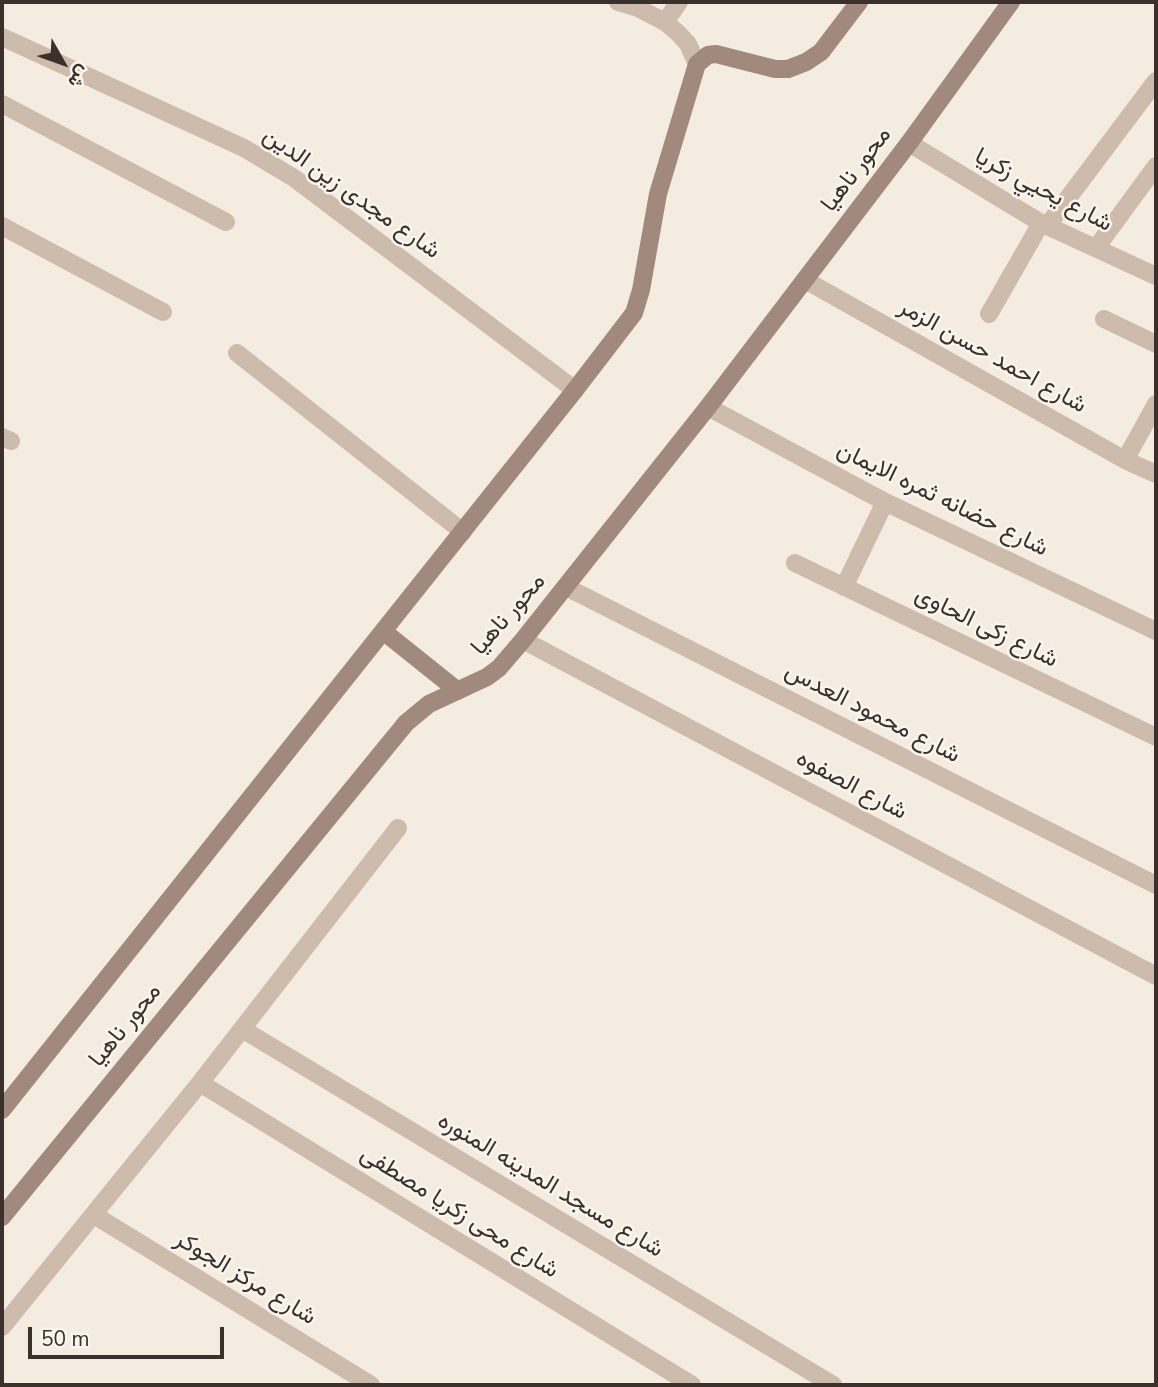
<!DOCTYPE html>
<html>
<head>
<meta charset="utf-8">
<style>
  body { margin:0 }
  #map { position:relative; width:1158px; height:1387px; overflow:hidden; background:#f4ebe1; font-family:"Nunito Sans",Vazirmatn,sans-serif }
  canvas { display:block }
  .frame { position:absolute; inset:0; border:4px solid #3b302b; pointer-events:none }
  .north { position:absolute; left:28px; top:28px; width:70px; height:70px; -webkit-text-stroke:5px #fbf5ee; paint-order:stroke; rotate:130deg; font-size:19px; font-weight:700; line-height:28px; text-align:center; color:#3b302b }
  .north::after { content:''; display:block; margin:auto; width:24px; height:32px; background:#3b302b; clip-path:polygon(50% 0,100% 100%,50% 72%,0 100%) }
  .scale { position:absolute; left:28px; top:1327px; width:196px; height:32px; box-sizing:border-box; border:4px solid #3b302b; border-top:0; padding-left:9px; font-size:21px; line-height:24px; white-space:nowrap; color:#3b302b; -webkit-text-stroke:5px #fbf5ee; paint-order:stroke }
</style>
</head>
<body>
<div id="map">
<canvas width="1158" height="1387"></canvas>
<div class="frame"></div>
<div class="north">ش</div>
<div class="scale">50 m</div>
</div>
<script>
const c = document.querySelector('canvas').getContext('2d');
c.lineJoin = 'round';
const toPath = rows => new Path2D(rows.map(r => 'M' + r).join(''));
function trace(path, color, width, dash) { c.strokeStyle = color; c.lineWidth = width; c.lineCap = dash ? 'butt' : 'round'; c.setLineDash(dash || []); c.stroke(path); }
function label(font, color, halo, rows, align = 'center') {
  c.font = font + ' "Nunito Sans",Vazirmatn,sans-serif'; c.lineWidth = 5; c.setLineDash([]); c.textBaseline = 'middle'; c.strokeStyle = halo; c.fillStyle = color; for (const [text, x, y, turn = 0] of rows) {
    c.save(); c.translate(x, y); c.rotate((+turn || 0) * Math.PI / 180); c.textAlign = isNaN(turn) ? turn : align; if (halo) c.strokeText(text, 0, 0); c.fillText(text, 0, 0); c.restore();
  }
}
trace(toPath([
  [618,2,638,8,665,22,678,33,688,44,697,64],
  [665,22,679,2],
  [2,37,244,148,294,178,575,390],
  [2,104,226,222],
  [909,143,1041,223,1156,276],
  [2,226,163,312],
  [1047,226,1156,81],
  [1096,248,1156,166],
  [805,280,1125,460,1156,474],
  [989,314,1041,223],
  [1104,319,1156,344],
  [237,353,463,532],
  [708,407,885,502,1156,631],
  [2,437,11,441],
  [1125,460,1156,404],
  [795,563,1156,737],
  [566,587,1156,885],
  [844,587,885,502],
  [523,640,1156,976],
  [242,1029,833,1385],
  [200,1083,692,1385],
  [94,1215,371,1385],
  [2,1327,200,1083,398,828]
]), '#cdbbac', 18);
trace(toPath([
  [383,631,458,691],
  [2,1110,575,390,634,313,641,290,658,194,697,64,708,55,716,54,775,69,788,69,806,62,821,52,859,2],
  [2,1217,406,723,429,704,487,677,499,668,523,640,708,407,909,143,1011,2]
]), '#a18a7d', 18);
label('24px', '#3b302b', '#fbf5ee', [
  ["محور ناهيا",857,170,-53],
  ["شارع يحيي زكريا",1043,191,28],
  ["شارع مجدى زين الدين",351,194,35],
  ["شارع احمد حسن الزمر",992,357,29],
  ["شارع حضانه ثمره الايمان",942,500,26],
  ["محور ناهيا",509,615,-49],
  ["شارع زكى الحاوى",986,628,26],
  ["شارع محمود العدس",872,714,27],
  ["شارع الصفوه",851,786,28],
  ["محور ناهيا",126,1026,-51],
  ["شارع مسجد المدينه المنوره",550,1186,31],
  ["شارع محى زكريا مصطفى",459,1213,32],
  ["شارع مركز الجوكر",245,1279,31]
]);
</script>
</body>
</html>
